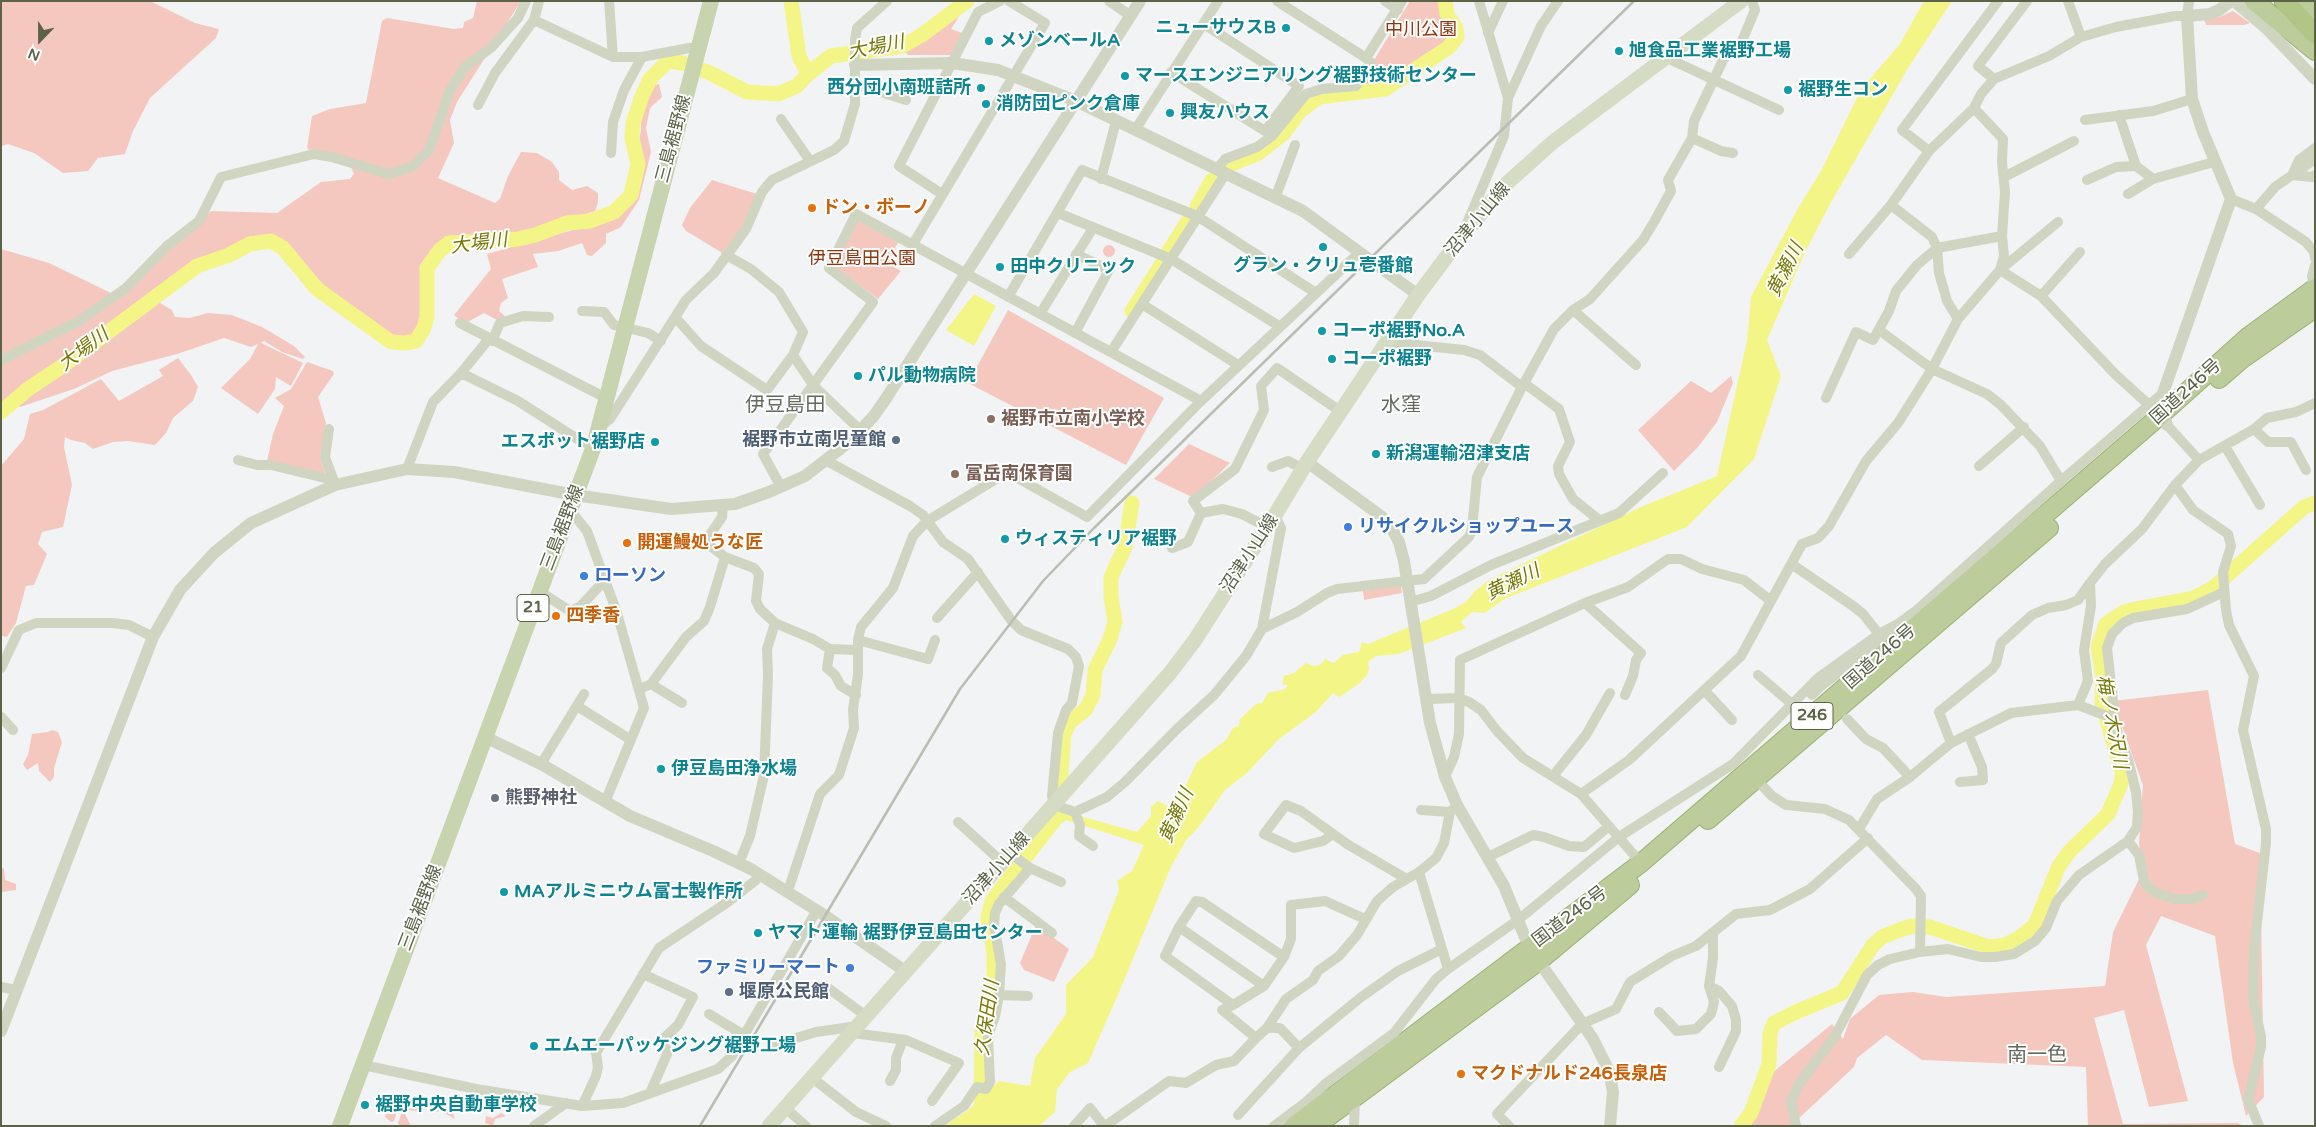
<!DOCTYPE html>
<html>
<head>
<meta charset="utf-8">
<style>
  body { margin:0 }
  #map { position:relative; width:2316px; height:1127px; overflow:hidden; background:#f2f3f5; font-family:"Varela Round",sans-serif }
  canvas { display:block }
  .frame { position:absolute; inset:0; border:2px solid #5b6248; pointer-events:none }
  .north { position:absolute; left:15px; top:15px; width:50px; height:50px; -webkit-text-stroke:4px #fff; paint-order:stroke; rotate:202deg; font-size:14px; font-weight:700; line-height:20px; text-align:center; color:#5b6248 }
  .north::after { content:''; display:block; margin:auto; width:18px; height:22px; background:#5b6248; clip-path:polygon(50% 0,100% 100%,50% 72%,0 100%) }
</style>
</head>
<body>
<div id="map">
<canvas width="2316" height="1127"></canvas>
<div class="frame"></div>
<div class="north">N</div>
</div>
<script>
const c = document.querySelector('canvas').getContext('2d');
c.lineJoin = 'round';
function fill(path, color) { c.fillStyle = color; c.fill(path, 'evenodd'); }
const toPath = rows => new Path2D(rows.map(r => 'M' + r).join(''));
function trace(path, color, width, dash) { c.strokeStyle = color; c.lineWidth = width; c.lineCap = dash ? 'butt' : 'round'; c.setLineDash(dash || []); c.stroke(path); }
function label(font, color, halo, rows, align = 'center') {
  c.font = font + ' "Varela Round","Noto Sans JP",sans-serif'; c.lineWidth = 4; c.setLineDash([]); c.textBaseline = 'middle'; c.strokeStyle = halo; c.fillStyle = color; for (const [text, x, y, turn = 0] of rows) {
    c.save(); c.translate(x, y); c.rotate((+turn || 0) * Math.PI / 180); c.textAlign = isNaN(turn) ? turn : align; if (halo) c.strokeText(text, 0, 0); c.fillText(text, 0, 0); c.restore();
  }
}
fill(toPath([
  [1,1,150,1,195,23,219,29,216,38,150,98,133,131,125,154,98,158,88,171,63,173,34,153,8,144,1,146],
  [477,1,521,1,457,102,450,120,454,143,438,178,495,203,500,199,508,176,521,152,537,153,552,162,559,172,559,180,572,190,587,186,598,193,598,202,595,211,528,233,457,240,437,247,425,265,427,279,425,315,417,333,407,338,392,339,338,299,279,240,250,236,190,275,164,295,160,303,172,310,175,317,190,318,208,313,232,315,262,327,294,346,305,357,303,359,282,352,264,341,261,343,303,363,291,386,276,377,275,389,258,414,221,388,250,359,258,344,251,347,224,338,177,354,112,371,74,389,20,407,1,403,1,249,49,263,115,295,211,211,277,213,321,182,350,179,354,174,351,167,320,159,307,148,312,116,330,109,366,103,382,21,387,18,454,29,463,28,464,22,473,18],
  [1410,1,1442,1,1443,17,1452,30,1451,37,1445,44,1382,86,1362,86,1374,60],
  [965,7,951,29,965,34,951,55,908,55,905,51],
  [2233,11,2250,23,2244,25,2206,25,2204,19,2219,17],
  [659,84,662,97,650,108,646,128,651,152,639,200,621,227,606,234,606,243,592,256,587,255,582,243,558,251,533,254,538,267,502,279,508,298,501,303,499,311,505,316,499,321,484,313,464,324,454,315,491,269,487,254,605,221,612,215,623,212,632,182,641,130,641,111,646,93,651,86],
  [712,180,757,194,751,214,724,254,686,231,682,225,690,208],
  [860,219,900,240,886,262,901,271,878,299,833,266,855,221],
  '1103 251a6 6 0 1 1 12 0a6 6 0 1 1-12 0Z',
  [1008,310,1164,398,1126,465,968,383],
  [178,358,191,375,198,387,193,401,173,418,166,433,155,445,128,441,113,442,93,449,85,443,71,440,65,437,64,447,72,485,63,527,42,532,38,544,47,554,34,585,26,586,16,623,7,637,1,636,1,466,24,439,30,414,43,410,101,379,119,401,163,376,159,370],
  [307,362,333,371,334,374,318,397,326,423,320,457,326,475,267,461,273,434,284,406,275,398,291,389],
  [1731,376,1733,383,1717,422,1698,447,1674,471,1638,430,1691,381,1711,393],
  [1189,444,1230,463,1194,498,1154,479],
  [1401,586,1402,593,1364,600,1363,591],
  [2208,690,2235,844,2260,853,2264,1097,2246,1116,2233,1063,2215,936,2161,916,2146,945,2188,1101,2149,1107,2124,1010,2094,1018,2123,1124,2238,1123,2243,1126,2088,1126,2086,1067,1922,1060,1886,1035,1857,1058,1854,1067,1797,1120,1796,1126,1738,1126,1761,1082,1832,1024,1843,1039,1850,1019,1879,995,1913,992,1946,997,2105,986,2113,932,2144,869,2139,844,2143,785,2113,701],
  [52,730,58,732,62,742,54,768,54,777,50,782,39,771,38,763,27,770,23,764,28,755,32,734,48,732],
  [1,867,4,869,5,880,16,884,16,890,1,892],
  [1036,925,1069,949,1054,982,1024,970,1020,963],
  [395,1100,402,1100,399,1107,393,1106,391,1109,397,1112,394,1121,391,1122,385,1117,389,1104],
  [406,1101,422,1103,423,1107,421,1111,405,1110,404,1112,411,1126,400,1126,398,1123],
  [436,1106,452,1111,455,1119,439,1110,438,1112,434,1111,433,1109],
  [501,1113,506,1116,495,1119,493,1126,485,1123,486,1116,493,1118]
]), '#f4c8be');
fill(toPath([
  [1924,1,1952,1,1908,68,1830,204,1805,252,1767,340,1781,376,1754,459,1687,527,1504,599,1485,613,1472,612,1461,622,1466,628,1399,654,1376,656,1368,662,1369,669,1367,675,1360,683,1339,697,1333,693,1316,712,1279,739,1246,774,1225,790,1198,828,1186,840,1170,869,1120,990,1088,1063,1070,1072,1057,1089,1055,1112,1039,1126,944,1126,967,1111,999,1081,1030,1086,1035,1058,1066,1014,1066,985,1093,957,1119,890,1117,881,1132,871,1144,845,1057,817,1066,812,1137,832,1151,816,1151,807,1158,801,1169,807,1182,793,1197,762,1226,740,1233,728,1239,726,1240,719,1256,704,1262,703,1268,693,1285,689,1288,685,1282,684,1284,676,1294,673,1306,663,1314,666,1320,665,1326,658,1328,661,1334,663,1343,655,1359,652,1362,642,1368,644,1453,609,1466,602,1475,591,1489,580,1641,507,1717,476,1747,341,1751,297,1797,210,1821,171,1862,88,1900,44],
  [974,294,996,306,974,346,946,330]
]), '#f4f587');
trace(toPath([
  [791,1,799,56,808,74],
  [1231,164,1257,154,1283,134,1300,111,1319,97,1385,89,1448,48,1457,37,1456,28,1447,14,1445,1],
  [1197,207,1212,180],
  [1169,251,1188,221],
  [1132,311,1163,262],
  [1,412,28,389,64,365,197,266,229,255,250,244,271,241,283,248,317,289,391,342,405,343,416,341,424,328,427,317,427,268,440,250,449,243,518,239,535,235,567,223,590,221,614,212,631,195,638,164,632,138,633,123,642,96,650,79,668,61,683,63,710,73,747,92,778,94,797,86,808,74,831,56,902,46,922,35,967,1],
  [1060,785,1064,734,1069,723,1086,709,1093,695,1095,670,1110,639,1115,622,1111,596,1111,577,1125,547,1132,503],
  [981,1126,982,1032,994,990,994,953,988,917,992,902,1000,890,1057,817,1061,815],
  [1741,1126,1751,1113,1769,1064,1770,1033,1774,1023,1796,1012,1842,993,1873,945,1882,937,1902,929,1912,926,1930,927,1989,947,2005,945,2019,938,2035,925,2059,866,2069,852,2108,814,2120,786,2123,775,2102,703,2103,678,2098,647,2106,624,2124,612,2135,609,2194,598,2213,588,2304,507,2315,503]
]), '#f4f587', 15);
const trunk = toPath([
  [2254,1,2315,51],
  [2302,1,2315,17],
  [2219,379,2242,359,2315,308],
  [1708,820,2049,528],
  [1294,1126,1641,863,2162,414,2249,336,2315,288],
  [1316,1126,1539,961,1630,885]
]);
const motorway = toPath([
  [2284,1,2315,34]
]);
trace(trunk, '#9cb171', 20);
trace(motorway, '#9cb171', 21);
trace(toPath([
  [539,1,534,20,613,57,642,57,689,48,698,48],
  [609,1,613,57],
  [1109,1,1131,16],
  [1277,1,1366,58,1402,1],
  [1385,1,1398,10],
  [1479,1,1508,98],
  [2068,1,2081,37],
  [1488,33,1503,1],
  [1667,58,1779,110],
  [1171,72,1265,131,1299,86,1204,24],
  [1994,79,1978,66,2027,1],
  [855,84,906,100],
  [478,105,495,73,534,20],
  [2119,115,2136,166,2153,179,2128,194],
  [781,119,810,161],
  [2085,120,2153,111,2192,99],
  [1135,130,1218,1],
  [1692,138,1721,151,1733,153],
  [2315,148,2299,160,2292,175,2312,177,2315,175],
  [1929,151,1902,130,1998,1],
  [611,153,613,122,624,90,642,57],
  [1217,169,1225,159,1257,147,1272,136,1306,94,1322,89,1356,86,1371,63,1366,58],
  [2004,177,2074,141],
  [1101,179,1116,121],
  [2153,179,2214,162],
  [2087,180,2116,167,2136,166],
  [942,194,899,166,978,12,1000,1],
  [1276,196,1295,145],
  [2231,199,2256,209,2275,187,2315,159],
  [1891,205,1932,237,1937,248,1939,273,1947,301,1958,319],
  [2256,209,2306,242,2314,252,2315,258],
  [1058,213,1171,259,1279,326],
  [2058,222,2000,270,2041,296,2115,374,2149,405],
  [1465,228,1504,136,1508,98,1541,26,1558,1],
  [913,244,1045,23,1009,1],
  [1849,254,1891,205,1929,151,1974,108,1981,94,1994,79,2049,56,2081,37,2116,27,2175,16,2187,16,2189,1],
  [726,255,751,269,779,292,803,332,793,355,813,385,860,430],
  [2314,288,2312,276,2315,265],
  [2041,296,2080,252],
  [1008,297,1082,170,1197,216,1316,293],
  [1142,304,1238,365],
  [1573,310,1636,365],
  [582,311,604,312,614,325,648,333,661,341],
  [1040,314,1093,228],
  [675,317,701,346,767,390,793,355],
  [460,323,606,398],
  [1879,330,1932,369,1987,394,2001,405,2040,446,2061,481],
  [1075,333,1109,270,1076,254],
  [492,341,500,323,523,316,549,317],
  [1387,342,1464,350,1480,355,1522,387],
  [1111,352,1226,173],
  [1,360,79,321,126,288,167,246,199,221,221,177,314,154,332,157,388,174,412,167,429,150,450,90,465,67,492,47,518,18,526,1],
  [461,373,518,401,579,440,594,446],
  [1524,383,1559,409,1570,442,1558,466,1559,474,1573,499,1599,520],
  [1826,398,1856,332,1873,340,1889,311,1896,291,1917,265,1937,248,2002,236],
  [2167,425,2199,460],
  [329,429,325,457,335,484],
  [598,429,610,419,686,300,714,273,746,229,762,192,772,180,834,150,844,141,855,104,855,40,857,28,887,1],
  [2254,429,2268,442,2291,442,2306,470],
  [2225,446,2260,505],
  [238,460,257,465,271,465,333,480],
  [827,461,910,506,923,515,943,542,968,559,1011,620,1021,630,1068,649,1076,657,1079,666,1072,703,1066,710,1058,733,1052,796,1054,805,1075,812,1107,797,1125,782,1177,729,1214,695,1246,656,1262,629,1281,528,1275,515],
  [1979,466,2024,427],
  [1272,467,1288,461,1303,469],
  [407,469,433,402,461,373,488,340],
  [2175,485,2193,510,2228,534,2231,546,2223,572,2226,610,2229,625,2254,676,2243,730,2266,829,2266,843,2254,949,2253,998,2261,1037,2261,1047,2248,1099,2259,1126],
  [781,487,763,454,873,302,829,268,856,214,1201,401],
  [723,506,722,517,705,542,725,557,754,568,759,574,756,601,760,609,775,623,813,639,830,649,827,668,835,675,841,686,856,695],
  [569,509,587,531,617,613,644,708,605,802],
  [1201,513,1193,501,1235,469,1264,410,1261,386,1277,368,1340,411],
  [1172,548,1188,542,1201,513,1223,509,1242,514,1267,527],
  [1793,565,1853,606,1863,614,1879,634],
  [539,591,570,611,580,607,605,580],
  [1410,602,1431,596,1491,565,1619,513,1663,473],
  [1585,603,1641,653,1636,660,1633,676,1625,695],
  [937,618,978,572],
  [1262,629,1297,612,1327,593,1337,589,1424,579,1469,537,1472,529,1477,477,1522,387,1554,329,1573,310,1590,299,1643,240,1654,222,1671,191,1668,180,1692,138,1694,121,1724,58,1740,46,1755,10,1752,1],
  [858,640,928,659,935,640],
  [830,649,857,650],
  [1,668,19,630,36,623,113,623,129,625,153,637],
  [1758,675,1793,705],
  [651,684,682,703],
  [640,689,651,684,686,637,704,621,710,607,725,557],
  [1705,691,1732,720],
  [1812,695,1821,686,1879,643,1890,632],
  [1427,699,1459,698,1469,702,1481,710,1497,731,1523,758,1581,794,1641,863],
  [2078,705,2088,681,2084,650,2091,606,2090,583,2105,564,2142,529,2175,485,2199,460,2254,429,2267,418,2296,412,2315,403],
  [577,706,631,740],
  [1,717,13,730],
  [1847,719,1866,739,1883,748,1910,777],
  [1951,743,1939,712,1992,669,1996,664,2001,643,2032,615,2048,608,2066,605,2078,600,2090,583],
  [541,764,584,694],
  [1553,776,1586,735,1610,693],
  [1445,777,1454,757,1459,734,1460,660,1585,603,1628,587,1668,559,1681,559,1702,569,1744,580,1771,601],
  [1757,780,1772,796,1786,805,1825,809,1849,820,1916,889,1921,896,1920,952],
  [1960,782,1983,780,1982,767,1968,734],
  [1581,794,1629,760,1741,656,1802,544,1818,538,1829,526,1866,461,1898,423,1932,369,1958,319,2000,270,2004,256,2002,236,2005,192,2002,162,2003,139,1974,108],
  [1421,810,1450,812],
  [1075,812,1080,825,1079,836,1093,846],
  [958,822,1002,862],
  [1859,829,1877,799,1910,777,1951,743,2011,713,2078,705,2115,719],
  [1333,834,1323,841,1294,848,1264,834,1286,805,1301,811,1347,844,1405,878],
  [2128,841,2139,855,2144,881,2148,887,2159,894,2175,899,2192,899,2203,895],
  [1488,857,1533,835,1544,837,1569,846,1584,847,1608,827],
  [739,863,750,836,764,775,768,675,767,649,775,623],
  [1030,868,1061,882],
  [1419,872,1448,969],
  [788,891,820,794,839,775,854,728,853,710,858,674,858,640,861,627,893,588,913,536,927,521,1006,473,1021,480,1087,517,1201,401,1360,252],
  [1004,897,1052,933],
  [1179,927,1196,901,1202,902,1284,957],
  [1713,934,1713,958,1709,986,1719,991,1732,1006,1736,1020,1736,1031,1719,1067],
  [643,974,693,997,678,1025,661,1041,668,1052,650,1093],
  [824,985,866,1016],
  [1,987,17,990],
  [999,995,1028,996],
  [1233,1005,1264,986,1284,957,1291,939,1291,905,1325,901,1365,919],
  [1659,1012,1677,1031,1696,1029,1711,1014,1714,1002,1709,986],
  [709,1014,744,1035],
  [1267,1028,1286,999,1313,980,1318,971,1339,956,1357,935,1377,901,1393,887,1419,872,1436,858,1444,843,1450,812,1457,805],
  [853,1033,906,1040,959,1063,932,1101],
  [773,1045,816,1032,858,1026],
  [1299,1048,1360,998,1398,971,1442,949],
  [363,1065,476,1089,582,1106,623,1103,718,1069,732,1056,817,910],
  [811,1077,856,1112,886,1126],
  [890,1081,896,1070,896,1058,903,1040],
  [582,1106,596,1076,598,1067,596,1053,659,948,728,902,756,880,760,875],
  [785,1108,806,1126],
  [1238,1115,1299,1048,1280,1028,1267,1028,1256,1038,1222,1010,1233,1005,1165,956,1179,927,1264,986],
  [534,1126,566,1103],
  [935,1126,964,1106,977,1087,986,1089,990,1082,988,1036,995,1016,999,995,1001,964,994,925,995,913,999,904,1030,868,1010,853],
  [1074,1126,1090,1108,1104,1126],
  [1105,1126,1169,1081,1186,1083,1216,1065,1234,1061,1256,1038],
  [1274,1126,1305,1103,1325,1084,1394,1033,1436,979,1448,969,1518,920,1619,837,1733,764,1818,678,1879,634,1898,624,1917,610,2061,481,2163,393],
  [1354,1126,1355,1095],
  [1509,1126,1497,1114,1582,1024,1616,1009,1630,982,1672,956,1696,946,1736,914,1770,910,1810,889,1868,838],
  [1796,1126,1791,1101,1799,1084,1835,1036,1867,975,1878,965,1890,959,1920,952,1948,949,1981,957,1995,957,2014,954,2035,941,2046,928,2057,901,2079,875,2128,841,2137,827,2138,812,2136,792,2128,759,2118,734,2115,719,2107,648,2112,634,2123,623,2133,618,2187,609,2224,592]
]), '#d0d5c2', 10);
trace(toPath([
  [2234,1,2267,29,2315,79],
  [855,65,952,63,998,70,1076,101,1303,211,1418,295],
  [2167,425,2160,403,2163,393,2231,199,2203,132,2192,99,2187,16,2210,14,2219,10,2231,1],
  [1307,462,1381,516,1391,527,1399,542,1404,561,1430,723,1445,777,1457,805,1504,886,1529,947,1593,1039,1609,1071,1613,1092,1610,1126],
  [485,737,541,764,630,816,713,851,751,869,824,915,905,971],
  [1,1031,153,637,180,590,214,553,251,523,315,494,335,485,407,469,454,472,575,495,671,509,735,504,769,492,805,476,849,442,873,417,885,400,1140,1]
]), '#d0d5c2', 12);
trace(toPath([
  [769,1126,1170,673,1195,640,1275,515,1307,462,1418,295,1462,236,1506,184,1553,142,1741,1]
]), '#d4dcc3', 15);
trace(toPath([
  [340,1126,594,446,711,1]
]), '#c8d3b0', 16);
trace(trunk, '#bccc9b', 18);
trace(motorway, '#b1c586', 19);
trace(toPath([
  [700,1126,960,689,1043,581,1094,528,1634,1]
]), '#b9bdb4', 2.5);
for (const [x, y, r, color] of [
  [1286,28,5,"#0f9aa8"],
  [989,41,5,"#0f9aa8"],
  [1619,51,5,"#0f9aa8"],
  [1125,76,5,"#0f9aa8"],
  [981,88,5,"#0f9aa8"],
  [1788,90,5,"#0f9aa8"],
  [986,104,5,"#0f9aa8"],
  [1170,113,5,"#0f9aa8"],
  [812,208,5,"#e8710a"],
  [1323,247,5,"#0f9aa8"],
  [1000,267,5,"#0f9aa8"],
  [1322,331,5,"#0f9aa8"],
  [1332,359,5,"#0f9aa8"],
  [858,376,5,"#0f9aa8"],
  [991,419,5,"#8d6e63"],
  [896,440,5,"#5c6f8a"],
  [655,442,5,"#0f9aa8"],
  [1376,454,5,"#0f9aa8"],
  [955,474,5,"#8d6e63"],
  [1348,527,5,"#3f7fe0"],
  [1005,539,5,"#0f9aa8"],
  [627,543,5,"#e8710a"],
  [584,576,5,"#3f7fe0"],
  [556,616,5,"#e8710a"],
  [661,769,5,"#0f9aa8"],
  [495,798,5,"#6b7280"],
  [504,892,5,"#0f9aa8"],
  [758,933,5,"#0f9aa8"],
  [850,968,5,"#3f7fe0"],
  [729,992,5,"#5c6f8a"],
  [534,1046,5,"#0f9aa8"],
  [1461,1074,5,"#e8710a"],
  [365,1105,5,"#0f9aa8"]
]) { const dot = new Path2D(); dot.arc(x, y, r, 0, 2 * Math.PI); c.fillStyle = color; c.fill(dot); trace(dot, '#fff', 2); }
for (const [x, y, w] of [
  [533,608,32],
  [1812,716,42]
]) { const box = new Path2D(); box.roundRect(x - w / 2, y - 13.5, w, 27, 4); c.fillStyle = '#fff'; c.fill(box); trace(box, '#5b6248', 1); }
label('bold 16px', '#5b6248', null, [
  ["21",533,608],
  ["246",1812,716]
]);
label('bold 18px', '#0d838f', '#fff', [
  ["ニューサウスB",1276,28,"right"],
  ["メゾンベールA",999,41],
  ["旭食品工業裾野工場",1629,51],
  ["マースエンジニアリング裾野技術センター",1135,76],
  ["西分団小南班詰所",971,88,"right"],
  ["裾野生コン",1798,90],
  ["消防団ピンク倉庫",996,104],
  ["興友ハウス",1180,113],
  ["グラン・クリュ壱番館",1323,266,"center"],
  ["田中クリニック",1010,267],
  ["コーポ裾野No.A",1332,331],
  ["コーポ裾野",1342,359],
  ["パル動物病院",868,376],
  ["エスポット裾野店",645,442,"right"],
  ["新潟運輸沼津支店",1386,454],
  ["ウィスティリア裾野",1015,539],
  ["伊豆島田浄水場",671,769],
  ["MAアルミニウム富士製作所",514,892],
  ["ヤマト運輸 裾野伊豆島田センター",768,933],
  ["エムエーパッケジング裾野工場",544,1046],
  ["裾野中央自動車学校",375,1105]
], 'left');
label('18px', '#8e340e', '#fff', [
  ["中川公園",1421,30],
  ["伊豆島田公園",862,259]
]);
label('18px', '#5b6248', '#fff', [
  ["三島裾野線",674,139,-75],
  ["沼津小山線",1478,220,-50],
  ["国道246号",2186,392,-42],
  ["三島裾野線",563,528,-69],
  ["沼津小山線",1250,554,-57],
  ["国道246号",1880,657,-41],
  ["沼津小山線",997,869,-48],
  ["三島裾野線",421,908,-69],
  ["国道246号",1570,917,-37]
]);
label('bold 18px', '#c56008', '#fff', [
  ["ドン・ボーノ",822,208],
  ["開運鰻処うな匠",637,543],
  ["四季香",566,616],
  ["マクドナルド246長泉店",1471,1074]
], 'left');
label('bold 18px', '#785e54', '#fff', [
  ["裾野市立南小学校",1001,419],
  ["富岳南保育園",965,474]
], 'left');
label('bold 18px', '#4e5e75', '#fff', [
  ["裾野市立南児童館",886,440],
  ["堰原公民館",739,992,"left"]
], 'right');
label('bold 18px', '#366cbe', '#fff', [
  ["リサイクルショップユース",1358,527],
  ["ローソン",594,576],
  ["ファミリーマート",840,968,"right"]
], 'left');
label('bold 18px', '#5b616d', '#fff', [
  ["熊野神社",505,798]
], 'left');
label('italic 19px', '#767807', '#fff', [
  ["大場川",876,48,-11],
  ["大場川",479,244,-7],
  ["黄瀬川",1786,270,-63],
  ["大場川",84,350,-37],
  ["黄瀬川",1513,583,-26],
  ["梅ノ木沢川",2111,722,79],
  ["黄瀬川",1177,816,-66],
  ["久保田川",988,1018,-82]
]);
label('20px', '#64685e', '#fff', [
  ["伊豆島田",785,406],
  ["水窪",1401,406],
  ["南一色",2037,1056]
]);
</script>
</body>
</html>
